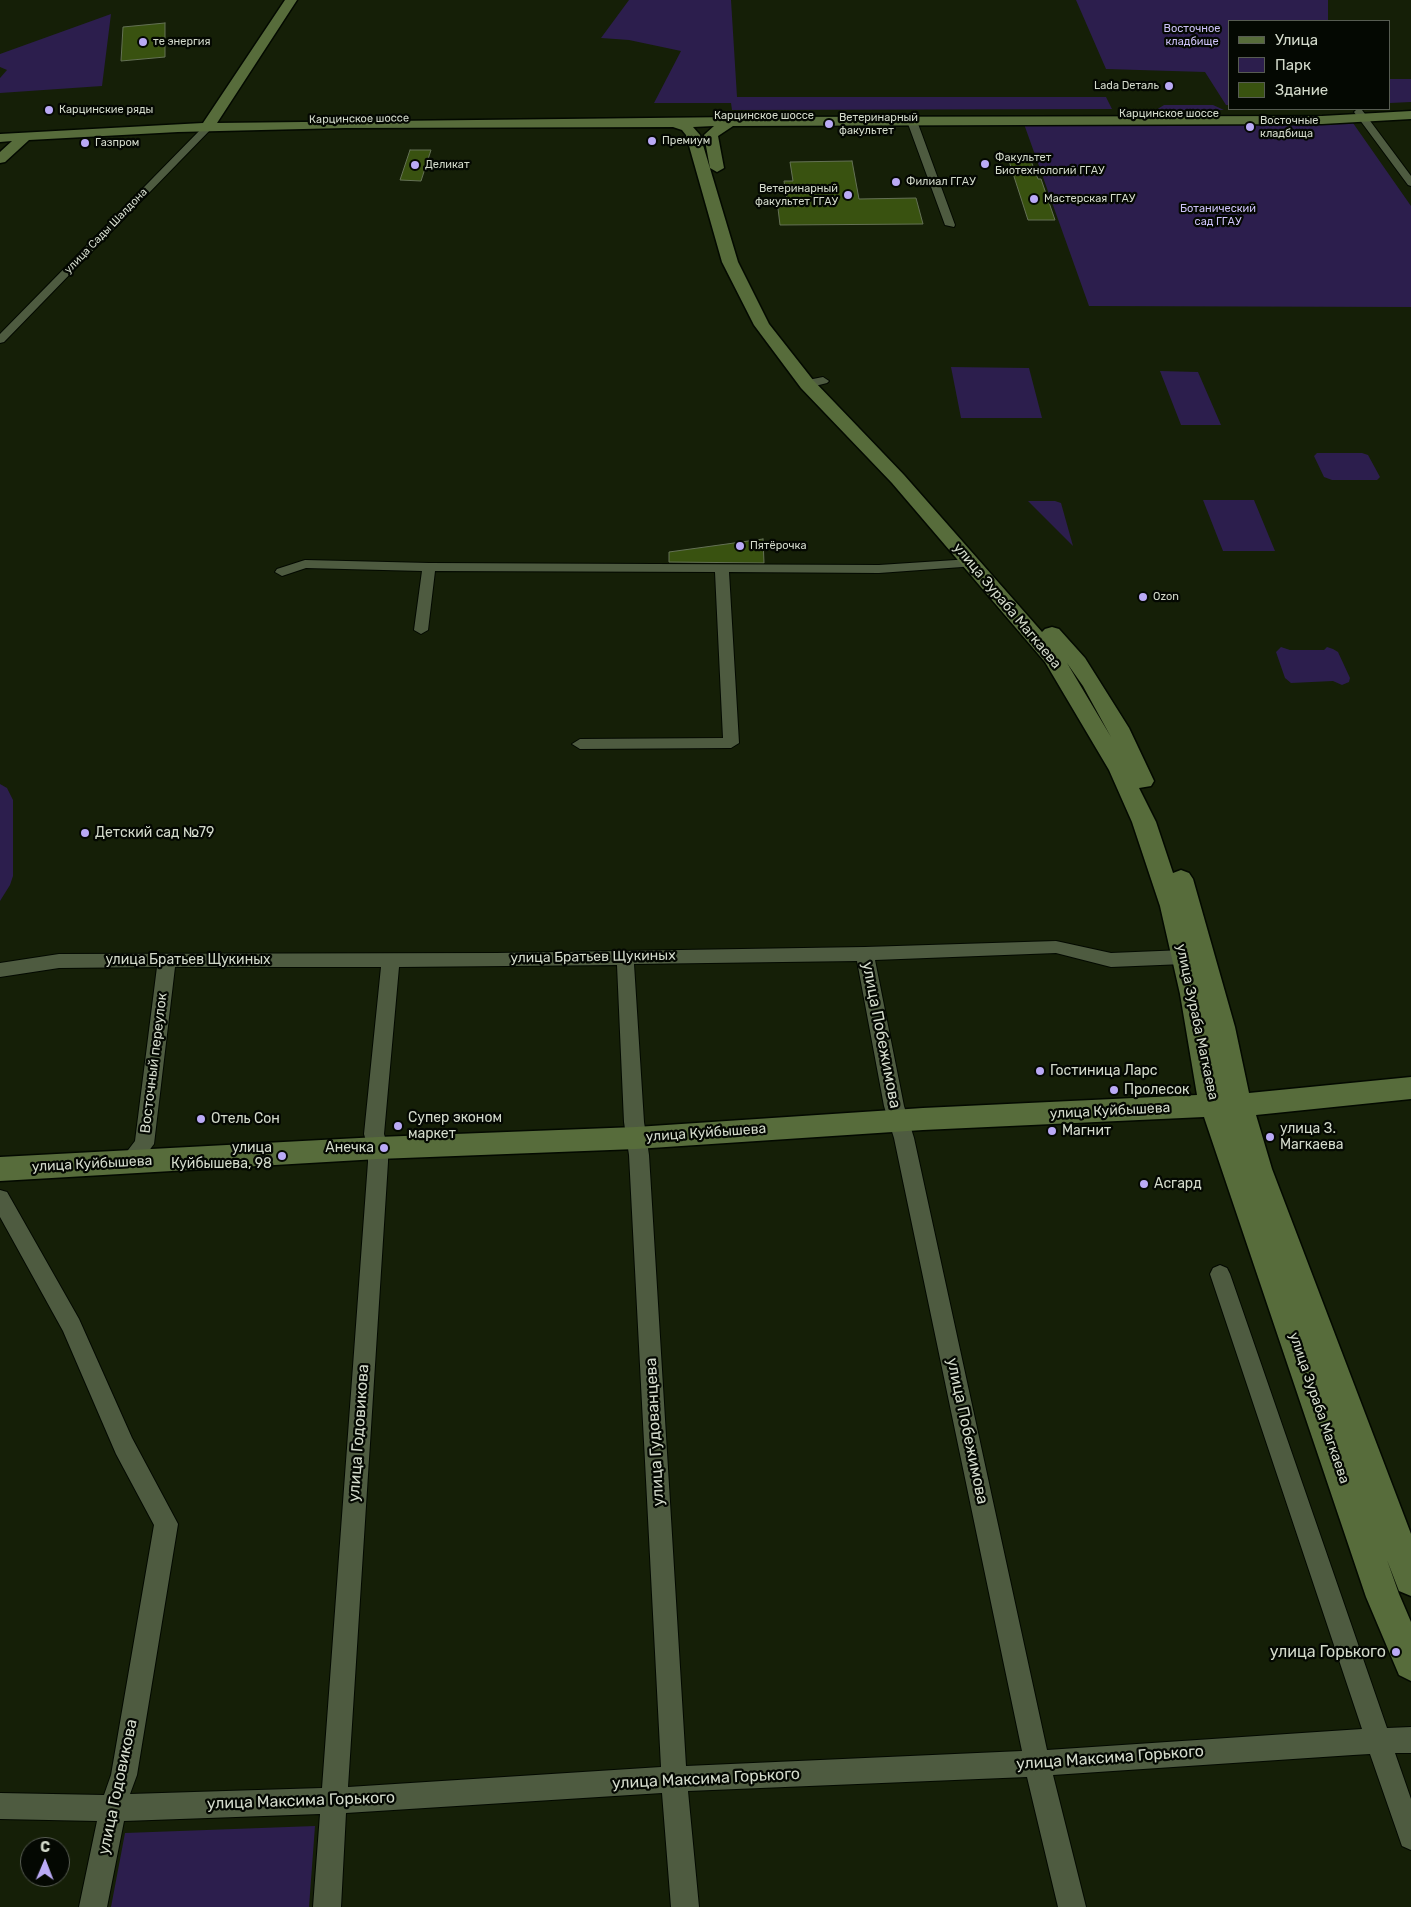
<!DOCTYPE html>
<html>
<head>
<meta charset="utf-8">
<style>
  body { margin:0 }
  #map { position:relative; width:1411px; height:1907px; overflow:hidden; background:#151f07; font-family:Rubik,sans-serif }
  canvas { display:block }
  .legend { position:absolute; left:1228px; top:20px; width:162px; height:90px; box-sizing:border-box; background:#040802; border:1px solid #575c52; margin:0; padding:6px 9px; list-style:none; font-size:15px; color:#d3dacb }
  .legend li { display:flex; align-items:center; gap:10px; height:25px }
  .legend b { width:25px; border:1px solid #575c52 }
  .north { position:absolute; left:20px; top:1837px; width:50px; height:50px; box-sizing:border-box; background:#040802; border:1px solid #575c52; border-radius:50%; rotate:1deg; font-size:14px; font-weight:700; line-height:20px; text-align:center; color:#d3dacb }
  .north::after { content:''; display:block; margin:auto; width:18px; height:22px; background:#baaaf6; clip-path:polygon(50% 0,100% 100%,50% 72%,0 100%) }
</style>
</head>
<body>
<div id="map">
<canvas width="1411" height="1907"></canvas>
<ul class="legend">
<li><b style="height:6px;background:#576c3b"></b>Улица</li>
<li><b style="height:14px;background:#2c1e4d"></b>Парк</li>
<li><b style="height:14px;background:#395210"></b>Здание</li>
</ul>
<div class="north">С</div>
</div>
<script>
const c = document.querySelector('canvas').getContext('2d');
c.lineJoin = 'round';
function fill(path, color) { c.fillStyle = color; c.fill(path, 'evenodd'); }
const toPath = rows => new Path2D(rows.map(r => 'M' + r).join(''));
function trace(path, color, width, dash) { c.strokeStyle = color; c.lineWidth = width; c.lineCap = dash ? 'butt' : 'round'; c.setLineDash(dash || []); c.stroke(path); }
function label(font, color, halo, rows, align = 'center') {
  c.font = font + ' Rubik,sans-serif'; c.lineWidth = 4.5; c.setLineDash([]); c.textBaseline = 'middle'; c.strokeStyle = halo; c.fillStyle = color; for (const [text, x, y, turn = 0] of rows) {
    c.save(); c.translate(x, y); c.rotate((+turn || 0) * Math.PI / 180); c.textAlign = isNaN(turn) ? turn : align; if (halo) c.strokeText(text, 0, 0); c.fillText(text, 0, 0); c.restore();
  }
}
fill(toPath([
  [629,0,731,0,737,97,1106,97,1112,109,732,110,731,103,654,103,681,51,629,40,601,38],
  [1076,0,1328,0,1328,21,1230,21,1230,105,1226,105,1205,72,1106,69],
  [111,14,102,86,0,93,0,78,7,70,0,67,0,54],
  [1390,79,1411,79,1411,102,1390,103],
  [1164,105,1213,105,1224,110,1156,110],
  [1353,123,1411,206,1411,307,1089,306,1024,124],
  [951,367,1029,368,1042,418,961,418],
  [1160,371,1198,372,1221,425,1181,425],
  [1317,453,1362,453,1368,455,1380,477,1377,480,1332,480,1324,477,1314,456],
  [1203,500,1254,500,1275,551,1223,551],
  [1028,501,1055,501,1061,503,1073,546],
  [1281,647,1290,650,1324,650,1327,647,1333,649,1338,652,1350,678,1349,682,1342,685,1333,681,1291,683,1285,678,1276,652],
  [0,784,7,788,13,800,13,876,10,885,0,901],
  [315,1826,309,1907,111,1907,125,1833]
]), '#2c1e4d');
const building = toPath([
  [165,23,165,57,121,61,123,27,165,23],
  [410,150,431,150,421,181,400,180,410,150],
  [852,161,859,199,916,198,923,224,780,225,777,200,787,200,784,181,793,181,790,162,852,161],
  [1009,161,1031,161,1038,179,1041,179,1055,220,1028,220,1009,161],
  [763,539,764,563,669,562,669,552,763,539]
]);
fill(building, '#395210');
trace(building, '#647155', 1);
const street = toPath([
  [1356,110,1362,110,1411,176,1411,186,1408,185,1354,112,1356,110],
  [909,119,917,121,955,225,954,227,945,225,907,121,909,119],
  [204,126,212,128,4,342,0,343,0,334,204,126],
  [823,377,829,381,827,383,807,388,801,384,803,381,823,377],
  [971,559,976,560,978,563,976,566,879,573,729,572,739,743,731,748,580,749,572,744,580,739,723,738,715,572,435,571,428,630,421,634,414,630,422,571,306,568,282,576,275,572,277,569,305,560,429,563,879,565,971,559],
  [1056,941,1111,953,1184,950,1190,952,1193,957,1190,962,1184,964,1111,967,1056,953,875,960,904,1106,914,1138,1047,1750,1362,1729,1210,1274,1213,1268,1220,1265,1227,1268,1230,1274,1387,1728,1411,1727,1411,1753,1395,1753,1411,1799,1411,1850,1402,1846,1370,1754,1353,1755,1053,1775,1086,1907,1058,1907,1027,1777,688,1791,699,1907,671,1907,662,1793,346,1813,341,1907,313,1907,320,1814,124,1821,107,1907,79,1907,97,1821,0,1819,0,1793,104,1795,111,1775,154,1525,116,1454,63,1331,0,1217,0,1190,7,1192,79,1319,132,1438,178,1524,137,1775,130,1794,322,1788,368,1162,368,1148,364,1134,381,967,175,967,154,1144,136,1168,129,1170,122,1168,119,1162,135,1141,157,967,59,968,0,977,0,963,59,954,496,953,865,947,1056,941],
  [857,961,884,1106,894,1138,1022,1751,686,1766,649,1155,644,1122,634,964,857,961],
  [617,965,624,1122,629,1155,661,1767,348,1787,388,1162,388,1148,384,1134,399,967,617,965]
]);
const secondary = toPath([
  [285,0,297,0,217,123,736,117,1322,116,1411,111,1411,119,1322,124,733,126,718,136,724,168,717,172,710,168,704,135,714,126,693,127,700,135,738,262,769,324,813,380,904,475,1042,632,1045,629,1052,627,1059,629,1085,658,1129,728,1154,781,1151,786,1139,788,1156,822,1173,873,1181,870,1189,873,1193,879,1235,1027,1249,1093,1411,1077,1411,1099,1256,1115,1272,1169,1411,1534,1411,1596,1399,1591,1387,1560,1399,1594,1411,1622,1411,1681,1399,1675,1366,1597,1204,1117,923,1130,636,1149,378,1159,0,1181,0,1157,378,1137,636,1127,923,1108,1197,1095,1180,994,1160,906,1132,822,1109,770,1045,662,892,483,801,388,754,325,722,262,686,135,682,130,673,127,345,128,178,132,29,140,5,162,0,163,0,152,12,141,0,142,0,134,203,123,285,0],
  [1067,663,1083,686,1111,737,1067,663]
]);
trace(street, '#030900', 2);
trace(secondary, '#030900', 3);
fill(street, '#4e5b40');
fill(secondary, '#576c3b');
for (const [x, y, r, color] of [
  [143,42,5,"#baaaf6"],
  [1169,86,5,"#baaaf6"],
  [49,110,5,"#baaaf6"],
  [829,124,5,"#baaaf6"],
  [1250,127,5,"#baaaf6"],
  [652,141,5,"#baaaf6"],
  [85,143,5,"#baaaf6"],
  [985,164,5,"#baaaf6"],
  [415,165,5,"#baaaf6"],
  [896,182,5,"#baaaf6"],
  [848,195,5,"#baaaf6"],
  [1034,199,5,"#baaaf6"],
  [740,546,5,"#baaaf6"],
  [1143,597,5,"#baaaf6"],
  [85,833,5,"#baaaf6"],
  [1040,1071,5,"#baaaf6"],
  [1114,1090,5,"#baaaf6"],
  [201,1119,5,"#baaaf6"],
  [398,1126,5,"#baaaf6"],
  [1052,1131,5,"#baaaf6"],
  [1270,1137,5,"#baaaf6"],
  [384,1148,5,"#baaaf6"],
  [282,1156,5,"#baaaf6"],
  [1144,1184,5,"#baaaf6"],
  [1396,1652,5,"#baaaf6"]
]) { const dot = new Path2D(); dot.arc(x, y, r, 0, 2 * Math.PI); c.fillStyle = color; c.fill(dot); trace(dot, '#040802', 2); }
label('11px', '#cdc2f8', '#040802', [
  ["Восточное",1192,29],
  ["кладбище",1192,42],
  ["Ботанический",1218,209],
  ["сад ГГАУ",1218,222]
]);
label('11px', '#d3dacb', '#040802', [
  ["те энергия",153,42],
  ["Lada Dеталь",1159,86,"right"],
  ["Карцинские ряды",59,110],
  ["Ветеринарный",839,118],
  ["факультет",839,131],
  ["Восточные",1260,121],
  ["кладбища",1260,134],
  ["Премиум",662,141],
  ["Газпром",95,143],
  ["Факультет",995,158],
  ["Биотехнологий ГГАУ",995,171],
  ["Деликат",425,165],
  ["Филиал ГГАУ",906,182],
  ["Ветеринарный",838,189,"right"],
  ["факультет ГГАУ",838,202,"right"],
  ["Мастерская ГГАУ",1044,199],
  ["Пятёрочка",750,546],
  ["Ozon",1153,597]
], 'left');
label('11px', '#d3dacb', '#040802', [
  ["Карцинское шоссе",1169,114],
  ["Карцинское шоссе",764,116],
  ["Карцинское шоссе",359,119,-1],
  ["улица Сады Шалдона",106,231,-46]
]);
label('14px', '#d3dacb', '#040802', [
  ["улица Зураба Магкаева",1007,606,50],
  ["улица Братьев Щукиных",593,957,-1],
  ["улица Братьев Щукиных",188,960],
  ["улица Зураба Магкаева",1197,1022,78],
  ["Восточный переулок",154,1063,-83],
  ["улица Куйбышева",1110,1111,-3],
  ["улица Куйбышева",706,1133,-4],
  ["улица Куйбышева",92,1164,-3],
  ["улица Зураба Магкаева",1319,1408,71]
]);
label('14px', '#d3dacb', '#040802', [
  ["Детский сад №79",95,833],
  ["Гостиница Ларс",1050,1071],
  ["Пролесок",1124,1090],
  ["Супер эконом",408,1118],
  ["маркет",408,1134],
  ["Отель Сон",211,1119],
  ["улица З.",1280,1129],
  ["Магкаева",1280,1145],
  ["Магнит",1062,1131],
  ["улица",272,1148,"right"],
  ["Куйбышева, 98",272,1164,"right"],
  ["Анечка",374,1148,"right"],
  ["Асгард",1154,1184]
], 'left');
label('16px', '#d3dacb', '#040802', [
  ["улица Побежимова",881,1035,79],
  ["улица Побежимова",967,1431,78],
  ["улица Гудованцева",655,1432,-93],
  ["улица Годовикова",359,1433,-86],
  ["улица Максима Горького",1110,1758,-4],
  ["улица Максима Горького",706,1779,-3],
  ["улица Годовикова",118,1787,-78],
  ["улица Максима Горького",301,1801,-2]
]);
label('16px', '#d3dacb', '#040802', [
  ["улица Горького",1386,1652]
], 'right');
</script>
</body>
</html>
